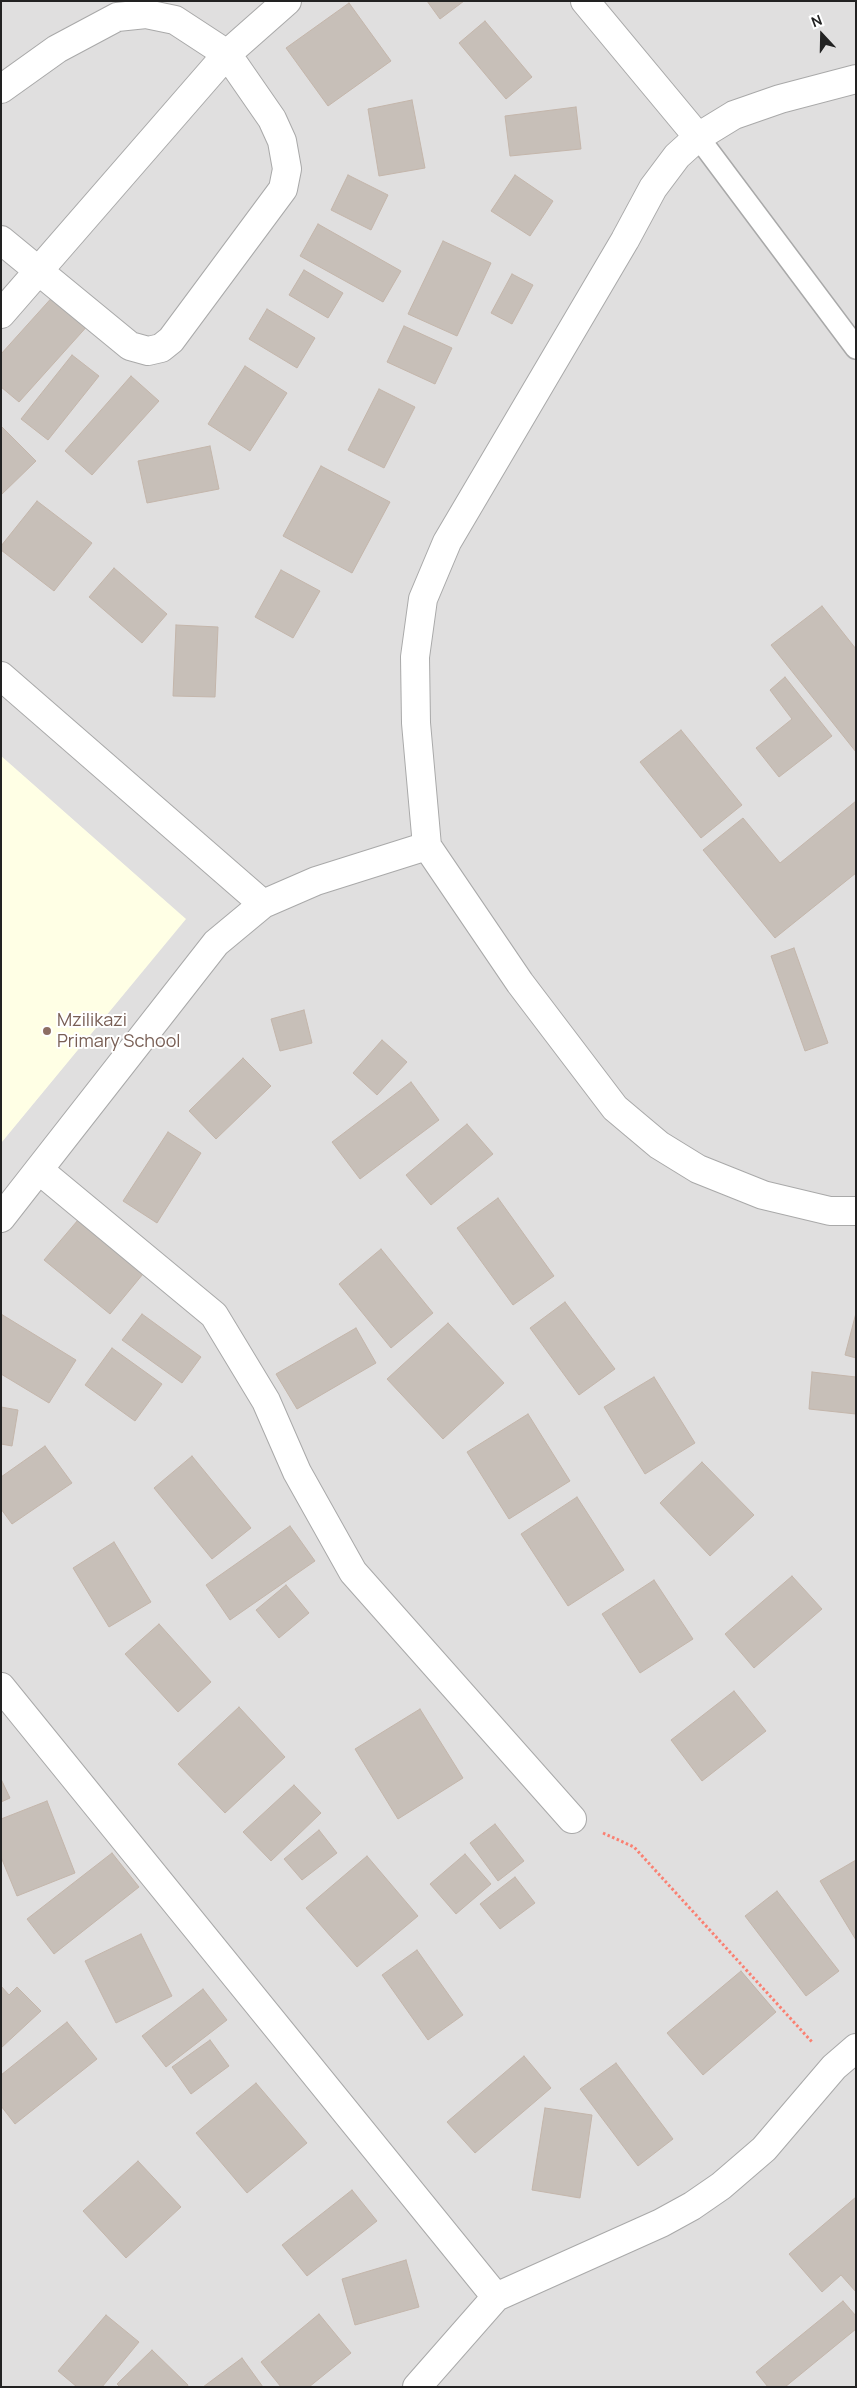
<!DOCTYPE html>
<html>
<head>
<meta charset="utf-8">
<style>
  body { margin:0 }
  #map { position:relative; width:857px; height:2388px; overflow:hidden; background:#f2efe9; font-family:Manrope,sans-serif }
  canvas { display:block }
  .frame { position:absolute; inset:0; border:2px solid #222; pointer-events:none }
  .north { position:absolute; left:797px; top:10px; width:50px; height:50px; -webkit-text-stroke:4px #fff; paint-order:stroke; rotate:339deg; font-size:14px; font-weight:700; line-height:20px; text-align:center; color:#222 }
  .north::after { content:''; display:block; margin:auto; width:18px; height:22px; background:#222; clip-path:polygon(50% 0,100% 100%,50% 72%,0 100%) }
</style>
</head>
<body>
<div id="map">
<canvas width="857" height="2388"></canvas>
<div class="frame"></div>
<div class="north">N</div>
</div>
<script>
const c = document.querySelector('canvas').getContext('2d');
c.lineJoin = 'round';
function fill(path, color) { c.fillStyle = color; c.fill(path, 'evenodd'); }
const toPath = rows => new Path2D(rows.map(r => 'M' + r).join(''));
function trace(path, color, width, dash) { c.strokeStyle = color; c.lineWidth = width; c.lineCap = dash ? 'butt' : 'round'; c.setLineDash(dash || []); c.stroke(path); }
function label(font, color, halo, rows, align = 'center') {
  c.font = font + ' Manrope,sans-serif'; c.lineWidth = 4; c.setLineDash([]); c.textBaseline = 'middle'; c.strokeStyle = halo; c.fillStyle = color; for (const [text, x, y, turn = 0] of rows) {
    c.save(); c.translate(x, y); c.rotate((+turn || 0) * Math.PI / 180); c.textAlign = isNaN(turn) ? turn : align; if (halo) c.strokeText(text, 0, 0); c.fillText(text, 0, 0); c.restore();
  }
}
fill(toPath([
  [1,1,856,1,856,2387,1,2387,1,1143,185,919,1,756]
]), '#e0dfdf');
fill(toPath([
  [1,756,186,919,1,1143]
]), '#ffffe5');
const building = toPath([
  [427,1,464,1,440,19,427,1],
  [349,3,391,61,328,106,286,48,349,3],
  [485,21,532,77,506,99,459,43,485,21],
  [412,100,425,168,379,176,368,109,412,100],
  [576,107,581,149,510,156,505,116,576,107],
  [348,175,388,195,371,230,331,210,348,175],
  [515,175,553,201,530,236,491,211,515,175],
  [318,224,401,271,383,302,300,256,318,224],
  [443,241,491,263,457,336,408,314,443,241],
  [304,270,343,293,328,318,289,295,304,270],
  [512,274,533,285,512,324,491,313,512,274],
  [56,293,90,323,19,402,1,387,1,354,56,293],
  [267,309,315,338,297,368,249,339,267,309],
  [404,326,452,348,435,384,387,362,404,326],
  [72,355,99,376,48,440,21,419,72,355],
  [245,366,287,393,250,451,208,424,245,366],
  [131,376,159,401,92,475,65,451,131,376],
  [379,389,415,407,384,468,348,450,379,389],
  [1,426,36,461,1,495,1,426],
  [210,446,219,489,147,503,138,461,210,446],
  [321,466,390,502,352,573,283,536,321,466],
  [37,501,92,543,54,591,1,550,1,546,37,501],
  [114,568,167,614,142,643,89,597,114,568],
  [281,570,320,591,293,638,255,617,281,570],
  [822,606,856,649,856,752,771,645,822,606],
  [176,625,218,627,215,697,173,696,176,625],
  [785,677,832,736,779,777,756,748,792,719,770,690,785,677],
  [681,730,742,805,701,838,640,762,681,730],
  [856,801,856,873,775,938,703,850,743,818,780,863,856,801],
  [794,948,828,1043,805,1051,771,956,794,948],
  [304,1010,312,1043,280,1051,271,1019,304,1010],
  [382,1040,407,1062,377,1095,353,1073,382,1040],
  [243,1058,271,1086,216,1139,189,1111,243,1058],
  [411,1082,439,1120,360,1179,332,1142,411,1082],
  [467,1124,493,1154,431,1205,406,1175,467,1124],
  [168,1132,201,1153,157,1223,123,1201,168,1132],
  [498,1198,554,1276,513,1305,457,1228,498,1198],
  [78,1220,143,1274,110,1314,44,1260,78,1220],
  [381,1249,433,1313,391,1348,339,1284,381,1249],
  [565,1302,615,1369,579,1395,530,1328,565,1302],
  [856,1313,856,1358,845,1355,856,1313],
  [1,1314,76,1360,49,1403,1,1374,1,1314],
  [142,1314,201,1357,182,1383,122,1340,142,1314],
  [448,1323,504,1383,443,1439,387,1379,448,1323],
  [356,1328,376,1363,297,1409,276,1374,356,1328],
  [112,1348,162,1384,135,1421,85,1385,112,1348],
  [812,1372,856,1377,856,1414,809,1409,812,1372],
  [654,1377,695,1443,645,1474,604,1407,654,1377],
  [1,1407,18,1410,12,1446,1,1444,1,1407],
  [528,1414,570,1481,509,1519,467,1452,528,1414],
  [45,1446,72,1483,12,1524,1,1509,1,1477,45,1446],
  [192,1456,251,1528,212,1559,154,1488,192,1456],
  [702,1462,754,1515,710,1556,660,1503,702,1462],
  [577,1497,624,1570,568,1606,521,1534,577,1497],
  [290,1526,315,1561,230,1620,206,1585,290,1526],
  [114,1542,151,1602,109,1627,73,1568,114,1542],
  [792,1576,822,1609,754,1668,725,1634,792,1576],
  [654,1580,693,1639,640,1673,602,1614,654,1580],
  [286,1585,309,1613,279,1638,256,1610,286,1585],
  [159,1624,211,1682,178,1712,125,1654,159,1624],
  [734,1691,766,1731,702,1781,671,1740,734,1691],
  [239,1707,285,1757,225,1813,178,1764,239,1707],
  [420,1709,463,1778,398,1819,355,1749,420,1709],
  [1,1779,10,1798,1,1802,1,1779],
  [294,1785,321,1813,271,1861,243,1832,294,1785],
  [47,1801,75,1873,17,1896,1,1857,1,1819,47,1801],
  [495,1824,524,1861,498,1881,470,1843,495,1824],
  [319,1830,337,1853,302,1880,284,1859,319,1830],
  [112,1853,139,1887,54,1954,27,1919,112,1853],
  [465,1854,491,1884,456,1914,430,1884,465,1854],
  [367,1856,418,1916,357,1967,306,1908,367,1856],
  [856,1860,856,1940,820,1881,856,1860],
  [515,1877,535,1903,500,1929,480,1904,515,1877],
  [777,1891,839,1971,806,1996,745,1916,777,1891],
  [141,1934,172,1996,116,2023,85,1961,141,1934],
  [417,1950,463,2015,428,2040,382,1975,417,1950],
  [741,1971,776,2012,703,2075,667,2033,741,1971],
  [1,1986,9,1995,17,1987,41,2011,1,2048,1,1986],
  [203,1989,227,2020,166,2067,142,2036,203,1989],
  [67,2022,97,2059,15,2124,1,2106,1,2075,67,2022],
  [210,2040,229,2066,191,2094,172,2067,210,2040],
  [524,2056,551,2088,475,2153,447,2122,524,2056],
  [616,2063,673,2139,638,2166,580,2089,616,2063],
  [256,2083,307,2143,247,2193,196,2133,256,2083],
  [545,2108,592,2115,580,2198,532,2190,545,2108],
  [138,2161,181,2207,126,2258,83,2211,138,2161],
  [352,2190,377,2221,307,2276,282,2245,352,2190],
  [856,2197,856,2292,841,2275,822,2292,789,2254,856,2197],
  [406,2260,419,2307,355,2325,342,2279,406,2260],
  [843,2301,856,2316,856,2329,785,2387,768,2387,756,2372,843,2301],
  [319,2314,351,2353,309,2387,281,2387,261,2362,319,2314],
  [106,2315,139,2342,102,2387,77,2387,58,2371,106,2315],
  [152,2350,188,2385,187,2387,120,2387,117,2384,152,2350],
  [242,2358,263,2387,203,2387,242,2358]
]);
fill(building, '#c7bfb8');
trace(building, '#c4b6ab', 1);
const service = toPath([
  [698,137,856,348]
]);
const minor = toPath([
  [585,1,698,137],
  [856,79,780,99,734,115,698,137,677,156,653,188,625,240,447,542,423,599,415,657,416,723,427,846,520,983,615,1108,659,1145,698,1169,763,1195,830,1211,856,1211],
  [1,89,57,49,117,17,146,14,175,20,227,54,272,119,282,141,287,169,283,189,171,340,161,348,148,351,130,346,1,240],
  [1,314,227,54,287,1],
  [1,676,263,904],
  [39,1170,214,1315,266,1401,297,1472,353,1572,572,1819],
  [1,1218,216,943,263,904,316,881,427,846],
  [1,1687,496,2297],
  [417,2387,496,2297,661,2223,692,2206,721,2186,764,2149,834,2067,856,2048]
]);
trace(service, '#a9a9a9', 24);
trace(minor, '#a9a9a9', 30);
trace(toPath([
  [603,1833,634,1847,812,2042]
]), '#fa8072', 3, [2.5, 2.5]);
trace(service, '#fff', 21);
trace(minor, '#fff', 28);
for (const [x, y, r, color] of [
  [47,1031,5,"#8d6e63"]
]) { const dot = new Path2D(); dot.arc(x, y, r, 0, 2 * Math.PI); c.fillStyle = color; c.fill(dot); trace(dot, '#fff', 2); }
label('18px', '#785e54', '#fff', [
  ["Mzilikazi",57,1021],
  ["Primary School",57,1042]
], 'left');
</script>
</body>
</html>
